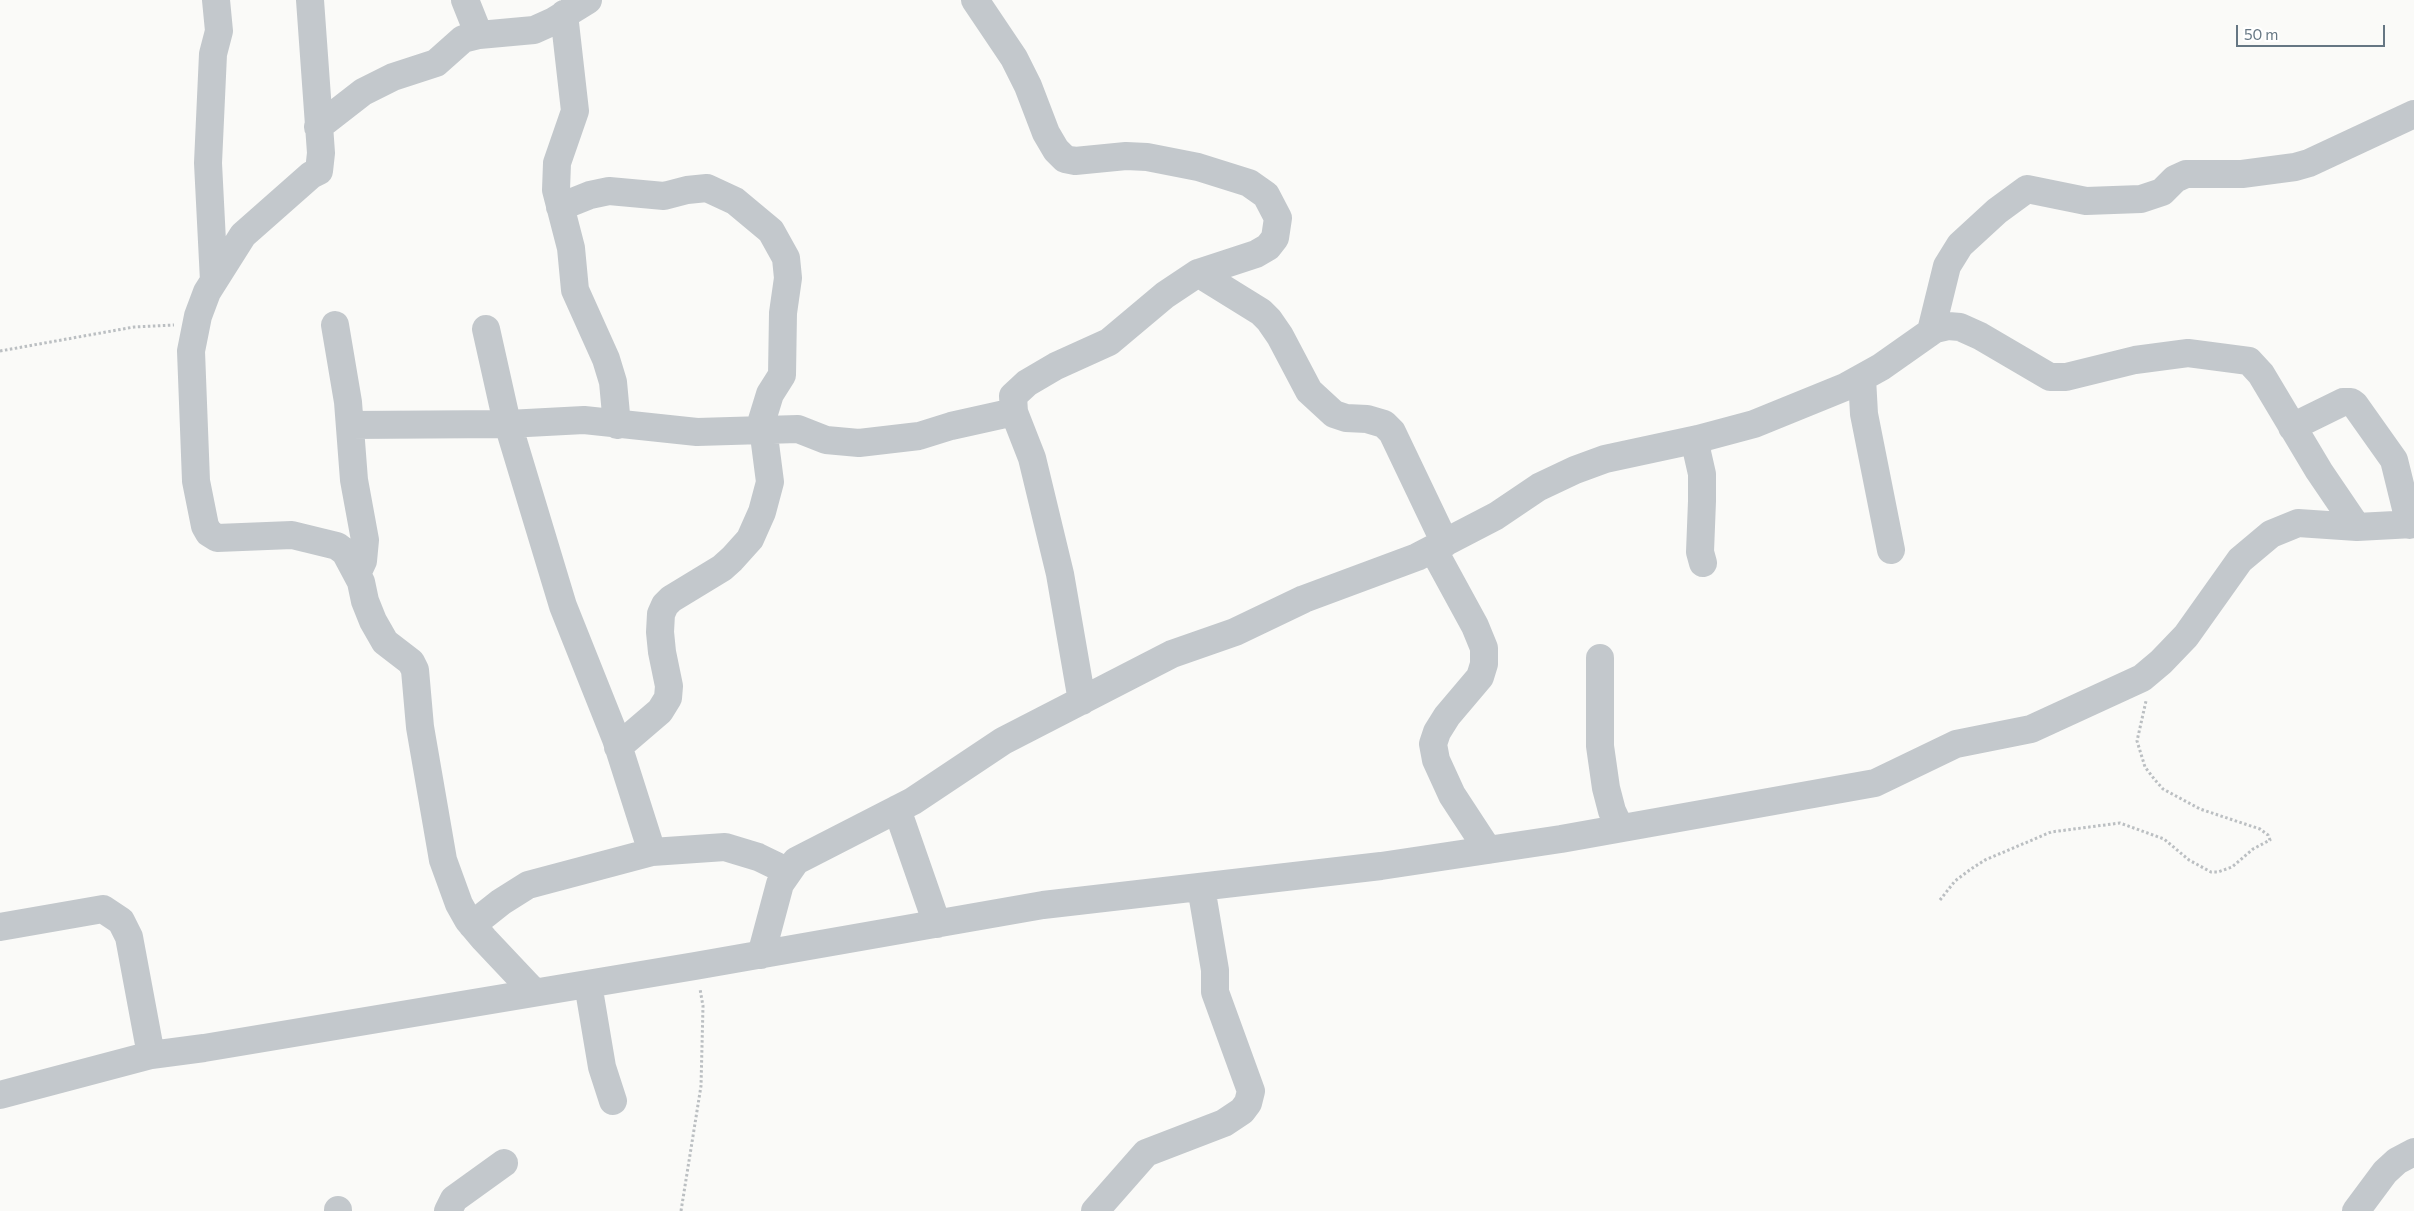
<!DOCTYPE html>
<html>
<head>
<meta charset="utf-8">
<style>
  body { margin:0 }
  #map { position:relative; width:2414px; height:1211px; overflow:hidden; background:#fafaf8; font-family:Commissioner,sans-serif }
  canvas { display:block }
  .scale { position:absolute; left:2236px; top:25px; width:149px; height:22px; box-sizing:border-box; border:2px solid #657683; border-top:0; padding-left:6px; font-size:15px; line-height:18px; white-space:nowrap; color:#657683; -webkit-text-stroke:4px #fff; paint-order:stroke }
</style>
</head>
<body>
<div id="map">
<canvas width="2414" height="1211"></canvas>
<div class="scale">50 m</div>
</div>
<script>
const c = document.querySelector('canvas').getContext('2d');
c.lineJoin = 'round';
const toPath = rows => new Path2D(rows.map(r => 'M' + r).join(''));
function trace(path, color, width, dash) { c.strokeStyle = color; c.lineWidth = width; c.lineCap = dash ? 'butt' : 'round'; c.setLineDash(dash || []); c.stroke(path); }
trace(toPath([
  [0,351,134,327,174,325],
  [1940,900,1955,881,1971,869,1985,860,2051,832,2120,823,2164,839,2189,860,2211,872,2218,872,2232,867,2253,849,2270,840,2268,835,2260,829,2200,809,2163,789,2155,780,2145,767,2137,741,2146,701],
  [681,1211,701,1086,703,1006,700,989]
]), '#bbbfc2', 3, [2.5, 2.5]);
trace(toPath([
  [310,0,321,153,319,171,311,175,243,235,207,292,198,316,191,351,196,481,205,526,209,533,217,538,292,535,337,546,345,552,361,582,365,601,373,621,385,642,411,662,415,670,420,727,443,860,459,904,468,920,484,939,534,992],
  [465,0,479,35],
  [975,0,1014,58,1028,86,1046,133,1056,150,1065,159,1075,161,1126,156,1147,157,1198,167,1249,183,1266,195,1278,218,1275,238,1268,247,1256,254,1198,273,1165,295,1109,342,1056,366,1027,383,1013,396,1014,412,1032,458,1060,574,1082,701],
  [564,14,575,111,557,163,556,190,571,248,575,290,606,359,613,382,617,425],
  [318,127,363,92,393,77,436,63,463,39,479,35,534,30,554,21,588,0],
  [560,207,590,195,609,191,664,196,687,190,707,188,735,201,771,231,786,258,788,278,783,313,782,375,770,394,762,420,770,482,762,512,750,539,732,559,722,568,671,599,665,605,661,614,660,632,662,652,669,686,668,698,660,711,618,747],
  [1198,273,1261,312,1269,320,1280,336,1309,391,1334,414,1346,418,1367,419,1384,424,1392,432,1445,543],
  [214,281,208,163,213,54,219,31,216,0],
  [335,325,348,402,354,480,365,540,363,561,357,574],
  [486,329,505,414,563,606,616,739,652,852],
  [1931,331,1947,266,1960,245,1997,211,2027,189,2086,201,2141,199,2162,192,2175,179,2186,174,2242,174,2295,167,2309,163,2414,114],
  [1862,378,1864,414,1891,550],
  [350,425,508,424,584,420,697,432,798,429,826,440,859,443,919,436,951,426,1014,412],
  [2292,427,2343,402,2351,402,2355,405,2394,460,2410,525],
  [1698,439,1697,452,1702,474,1702,501,1700,552,1703,563],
  [1433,549,1475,626,1484,648,1484,664,1480,677,1447,716,1437,732,1433,744,1436,760,1452,795,1488,850],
  [1600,658,1600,746,1606,788,1612,811,1620,828],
  [897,809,937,924],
  [472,925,501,902,528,885,652,852,725,847,758,857,787,871],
  [0,927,103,909,121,921,129,937,151,1055],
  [761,955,780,884,796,861,913,801,1003,741,1172,654,1235,632,1304,599,1417,557,1496,516,1539,487,1575,470,1605,459,1698,439,1754,424,1845,387,1881,367,1935,329,1948,326,1960,327,1980,336,2050,377,2066,377,2135,360,2188,353,2249,361,2261,374,2319,471,2357,527],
  [588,984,602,1067,613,1101],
  [0,1095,151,1055,204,1048,695,966,1043,905,1381,866,1561,839,1875,783,1956,744,2031,729,2142,678,2161,662,2186,636,2240,560,2271,534,2298,523,2357,527,2414,524],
  [338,1210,338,1211],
  [448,1211,454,1199,504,1163],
  [1095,1211,1146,1153,1224,1123,1242,1111,1248,1103,1251,1091,1215,992,1215,970,1201,887],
  [2356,1211,2385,1172,2397,1161,2414,1152]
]), '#c3c8cc', 28);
</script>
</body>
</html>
